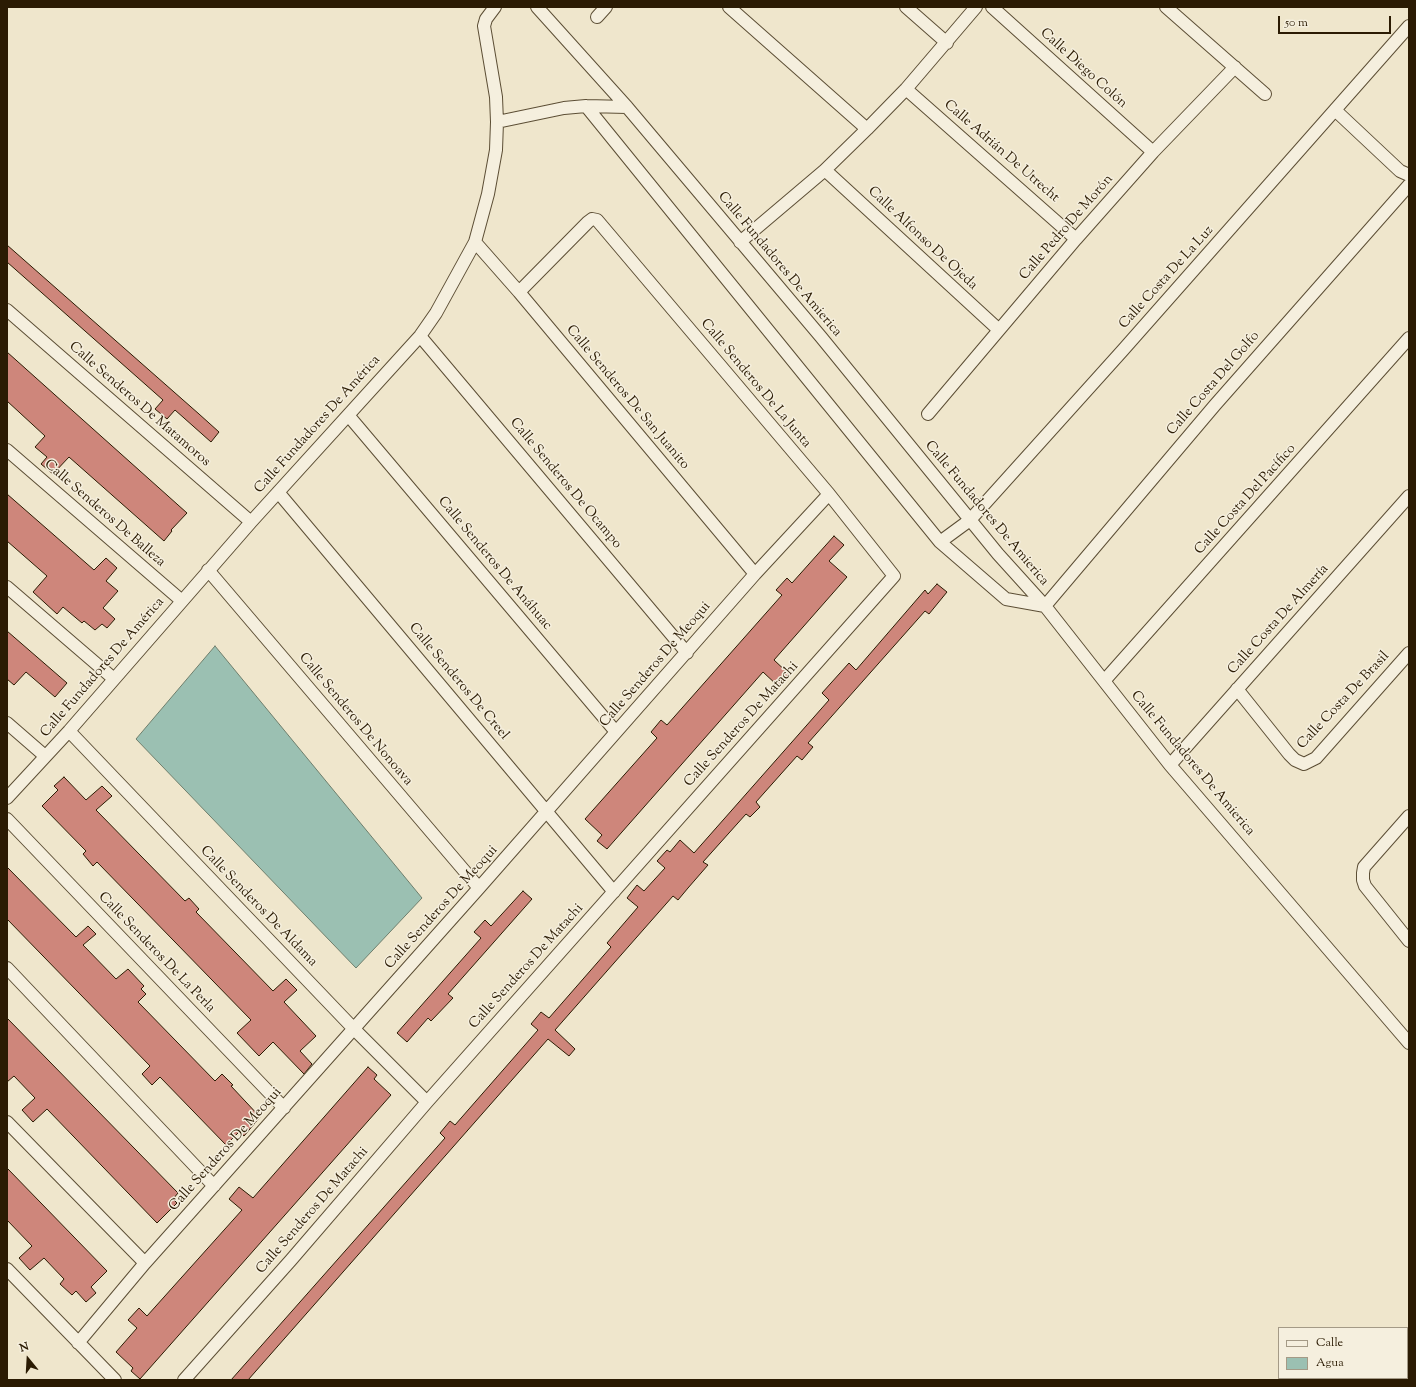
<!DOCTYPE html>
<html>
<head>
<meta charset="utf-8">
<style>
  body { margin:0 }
  #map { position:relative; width:1416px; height:1387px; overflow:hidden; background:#efe6cc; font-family:"Sorts Mill Goudy",serif }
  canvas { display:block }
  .frame { position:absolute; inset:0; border:8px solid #2b1b03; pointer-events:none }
  .legend { position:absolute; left:1278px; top:1327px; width:130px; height:52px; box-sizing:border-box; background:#f5efde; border:1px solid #a49a86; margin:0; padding:5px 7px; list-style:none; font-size:12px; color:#2b1b03 }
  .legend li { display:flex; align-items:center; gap:8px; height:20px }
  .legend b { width:20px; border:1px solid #a49a86 }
  .north { position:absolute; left:8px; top:1339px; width:40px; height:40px; -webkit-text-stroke:3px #f5efde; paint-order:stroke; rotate:342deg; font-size:11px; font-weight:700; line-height:16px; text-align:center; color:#2b1b03 }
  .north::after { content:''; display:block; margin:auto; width:14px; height:18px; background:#2b1b03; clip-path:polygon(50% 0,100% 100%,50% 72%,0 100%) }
  .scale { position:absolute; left:1278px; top:16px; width:113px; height:18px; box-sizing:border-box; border:2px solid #2b1b03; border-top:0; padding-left:5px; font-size:12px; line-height:14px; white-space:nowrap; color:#2b1b03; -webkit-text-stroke:3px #f5efde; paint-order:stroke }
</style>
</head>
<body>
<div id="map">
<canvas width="1416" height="1387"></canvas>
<div class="frame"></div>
<ul class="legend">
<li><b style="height:5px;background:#f5efde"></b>Calle</li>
<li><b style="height:11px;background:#9bc0b2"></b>Agua</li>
</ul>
<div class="north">N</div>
<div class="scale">50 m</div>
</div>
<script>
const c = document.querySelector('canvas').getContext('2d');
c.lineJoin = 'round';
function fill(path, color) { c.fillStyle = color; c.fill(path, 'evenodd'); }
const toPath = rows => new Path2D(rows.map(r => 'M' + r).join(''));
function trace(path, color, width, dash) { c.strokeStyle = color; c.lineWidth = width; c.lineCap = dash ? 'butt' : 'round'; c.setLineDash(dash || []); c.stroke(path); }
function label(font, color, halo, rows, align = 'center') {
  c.font = font + ' "Sorts Mill Goudy",serif'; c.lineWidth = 3; c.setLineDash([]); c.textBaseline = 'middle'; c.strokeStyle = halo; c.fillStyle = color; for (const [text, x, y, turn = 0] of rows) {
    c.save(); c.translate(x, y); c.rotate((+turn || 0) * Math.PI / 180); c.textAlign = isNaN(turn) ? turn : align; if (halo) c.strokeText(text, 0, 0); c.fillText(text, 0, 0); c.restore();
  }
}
const water = toPath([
  [215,646,422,898,356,968,136,739,215,646]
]);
fill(water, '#9bc0b2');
trace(water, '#6e7e6c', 1);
const building = toPath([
  [7,245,199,414,219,432,211,442,175,410,167,419,155,409,163,400,7,262,7,245],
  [7,352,187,513,171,530,172,531,164,541,69,457,53,474,41,464,47,457,35,447,45,436,7,401,7,352],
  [7,494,94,570,106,558,117,568,106,581,118,591,103,608,115,619,107,628,102,624,95,630,84,621,82,623,63,607,57,614,33,592,47,576,7,541,7,494],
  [834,536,844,545,829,561,847,577,774,660,789,674,778,686,763,672,607,849,597,841,602,835,585,819,657,738,651,732,661,720,667,725,782,595,776,590,787,578,792,583,834,536],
  [937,584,947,592,929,614,925,611,808,743,813,747,802,760,797,756,756,802,760,807,750,817,746,814,703,862,708,865,688,888,678,900,673,896,555,1030,575,1049,569,1056,548,1039,248,1380,231,1380,445,1138,440,1133,450,1121,455,1125,538,1030,531,1024,541,1012,549,1018,611,947,607,943,638,907,627,898,637,885,644,891,665,868,657,861,667,850,670,852,680,840,694,853,829,700,822,693,849,663,856,670,925,590,928,594,937,584],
  [7,631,67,683,55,697,26,672,14,685,7,679,7,631],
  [64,777,86,800,102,786,112,796,96,810,185,901,189,898,199,909,196,912,273,991,286,979,297,990,284,1002,316,1036,300,1051,312,1064,304,1074,273,1042,259,1056,237,1033,251,1020,97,862,93,866,83,854,86,851,42,806,58,790,54,786,64,777],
  [7,867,76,937,88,926,96,934,83,945,116,979,128,969,144,986,141,989,146,994,138,1002,215,1081,222,1074,233,1085,231,1086,260,1117,244,1136,239,1132,226,1145,160,1077,152,1085,142,1074,150,1066,7,919,7,867],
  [523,891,532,899,448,994,453,998,431,1021,428,1018,407,1042,397,1033,481,938,474,932,485,920,491,926,523,891],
  [7,1018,178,1193,173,1199,177,1203,157,1223,47,1109,33,1122,22,1110,35,1098,14,1076,7,1082,7,1018],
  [368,1067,377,1075,374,1079,391,1095,140,1379,131,1371,133,1368,116,1352,137,1328,128,1320,139,1308,147,1316,242,1210,229,1199,239,1187,253,1198,368,1067],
  [7,1168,107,1271,91,1287,96,1293,86,1302,76,1291,72,1295,60,1284,64,1279,44,1258,30,1270,19,1258,32,1246,7,1220,7,1168]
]);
fill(building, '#ce867b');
trace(building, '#2b1b03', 1);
const street = toPath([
  [537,7,627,107,821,337,998,554,1045,606,1170,765,1409,1043],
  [729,7,867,129],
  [906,7,947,43],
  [992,7,1153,152],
  [1166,7,1265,94],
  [597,17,606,7],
  [906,89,1076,239],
  [586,106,940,542,1006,599,1045,606,1215,405,1409,185],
  [1335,110,1400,171,1409,175],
  [497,122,564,108,586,106,627,107],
  [825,170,999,330],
  [475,242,519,292,755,574],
  [740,242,825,170,867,129,906,89,976,7],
  [7,310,251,522],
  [420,336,687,653],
  [928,414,1076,239,1153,152,1235,67],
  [348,415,616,732],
  [7,450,182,601],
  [278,492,614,892],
  [940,542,970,520,1123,350,1409,26],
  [208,570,479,888],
  [7,587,114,679],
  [1104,681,1409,338],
  [1237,689,1289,754,1295,760,1304,764,1316,758,1409,653],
  [7,723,45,756],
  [69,731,354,1029,427,1102],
  [1170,765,1409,496],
  [7,798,69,731,251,522,420,336,436,313,475,242,488,194,496,150,497,122,496,97,484,26,486,19,495,7],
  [1409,816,1364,867,1363,873,1363,880,1365,886,1409,941],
  [7,819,284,1108],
  [7,968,214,1186],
  [7,1122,145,1263],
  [7,1269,115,1380],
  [78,1343,145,1263,479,888,755,574,829,494],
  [184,1380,291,1260,427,1102,894,576,829,494,597,220,592,219,588,222,519,292]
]);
trace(street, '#5c4e35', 14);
trace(street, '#f5efde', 12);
label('14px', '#2b1b03', '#f5efde', [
  ["Calle Diego Colón",1083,69,42],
  ["Calle Adrián De Utrecht",1001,152,41],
  ["Calle Pedro De Morón",1067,228,-49],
  ["Calle Alfonso De Ojeda",922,239,43],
  ["Calle Fundadores De Amierica",779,265,50],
  ["Calle Costa De La Luz",1167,278,-48],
  ["Calle Senderos De La Junta",755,384,50],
  ["Calle Costa Del Golfo",1214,384,-49],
  ["Calle Senderos De San Juanito",627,398,50],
  ["Calle Senderos De Matamoros",139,405,41],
  ["Calle Fundadores De América",318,425,-48],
  ["Calle Senderos De Ocampo",565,484,50],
  ["Calle Costa Del Pacífico",1246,500,-48],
  ["Calle Senderos De Balleza",104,514,41],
  ["Calle Fundadores De Amierica",986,514,50],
  ["Calle Senderos De Anáhuac",494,564,50],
  ["Calle Costa De Almería",1279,620,-48],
  ["Calle Senderos De Meoqui",656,665,-49],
  ["Calle Fundadores De América",103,668,-49],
  ["Calle Senderos De Creel",458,682,50],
  ["Calle Costa De Brasil",1344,701,-47],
  ["Calle Senderos De Nonoava",355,720,50],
  ["Calle Senderos De Matachi",742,725,-48],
  ["Calle Fundadores De Amierica",1192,764,50],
  ["Calle Senderos De Aldama",258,907,46],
  ["Calle Senderos De Meoqui",442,908,-48],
  ["Calle Senderos De La Perla",156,953,46],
  ["Calle Senderos De Matachi",527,967,-48],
  ["Calle Senderos De Meoqui",226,1150,-48],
  ["Calle Senderos De Matachi",313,1211,-49]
]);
</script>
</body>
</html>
